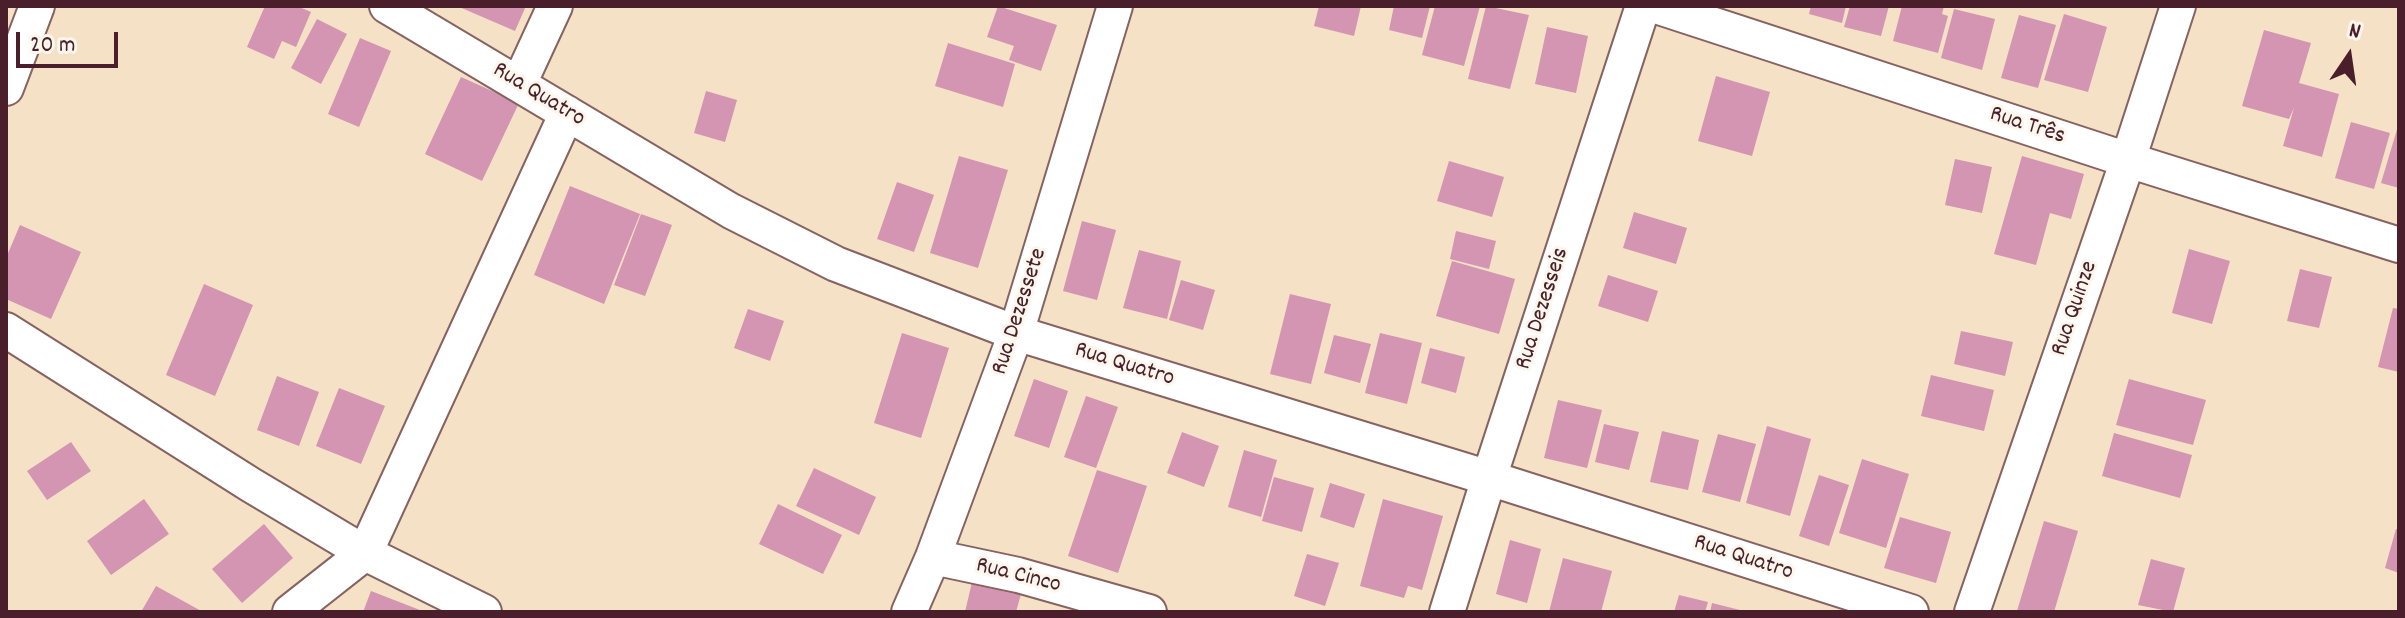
<!DOCTYPE html>
<html>
<head>
<meta charset="utf-8">
<style>
  body { margin:0 }
  #map { position:relative; width:2405px; height:618px; overflow:hidden; background:#f4e1c6; font-family:Dekko,sans-serif }
  canvas { display:block }
  .frame { position:absolute; inset:0; border:8px solid #4a1f2b; pointer-events:none }
  .north { position:absolute; left:2309px; top:16px; width:80px; height:80px; -webkit-text-stroke:6px #fbf7ec; paint-order:stroke; rotate:13deg; font-size:22px; font-weight:700; line-height:32px; text-align:center; color:#4a1f2b }
  .north::after { content:''; display:block; margin:auto; width:28px; height:36px; background:#4a1f2b; clip-path:polygon(50% 0,100% 100%,50% 72%,0 100%) }
  .scale { position:absolute; left:16px; top:32px; width:102px; height:36px; box-sizing:border-box; border:4px solid #4a1f2b; border-top:0; padding-left:10px; font-size:24px; line-height:28px; white-space:nowrap; color:#4a1f2b; -webkit-text-stroke:6px #fbf7ec; paint-order:stroke }
</style>
</head>
<body>
<div id="map">
<canvas width="2405" height="618"></canvas>
<div class="frame"></div>
<div class="north">N</div>
<div class="scale">20 m</div>
</div>
<script>
const c = document.querySelector('canvas').getContext('2d');
c.lineJoin = 'round';
function fill(path, color) { c.fillStyle = color; c.fill(path, 'evenodd'); }
const toPath = rows => new Path2D(rows.map(r => 'M' + r).join(''));
function trace(path, color, width, dash) { c.strokeStyle = color; c.lineWidth = width; c.lineCap = dash ? 'butt' : 'round'; c.setLineDash(dash || []); c.stroke(path); }
function label(font, color, halo, rows, align = 'center') {
  c.font = font + ' Dekko,sans-serif'; c.lineWidth = 6; c.setLineDash([]); c.textBaseline = 'middle'; c.strokeStyle = halo; c.fillStyle = color; for (const [text, x, y, turn = 0] of rows) {
    c.save(); c.translate(x, y); c.rotate((+turn || 0) * Math.PI / 180); c.textAlign = isNaN(turn) ? turn : align; if (halo) c.strokeText(text, 0, 0); c.fillText(text, 0, 0); c.restore();
  }
}
fill(toPath([
  [265,6,297,6,311,12,296,47,282,41,274,59,247,47],
  [457,6,526,6,515,31],
  [998,6,1057,25,1041,71,1009,60,1014,46,987,37],
  [1319,6,1361,6,1354,36,1314,26],
  [1394,6,1430,6,1422,38,1389,30],
  [1435,6,1480,6,1464,66,1422,55],
  [1486,6,1529,15,1510,89,1468,79],
  [1811,6,1846,6,1842,23,1809,14],
  [1850,6,1889,6,1881,36,1844,27],
  [1902,6,1944,6,1942,14,1948,16,1938,53,1893,41],
  [1954,9,1995,19,1982,70,1941,58],
  [2064,14,2107,27,2088,92,2044,80],
  [2019,15,2056,25,2038,88,2001,78],
  [317,19,347,34,321,84,291,68],
  [1547,27,1588,36,1576,93,1535,84],
  [2264,30,2311,43,2299,83,2339,94,2322,157,2283,146,2294,108,2289,119,2242,106],
  [360,38,391,51,359,127,328,114],
  [948,43,1015,64,1003,107,935,86],
  [1716,76,1770,92,1752,156,1698,141],
  [461,77,519,103,482,181,425,154],
  [706,91,737,100,725,142,694,133],
  [2351,122,2390,133,2374,189,2335,178],
  [2398,126,2399,126,2399,188,2381,183],
  [959,156,1008,170,978,268,930,253],
  [2022,156,2084,174,2071,219,2050,213,2036,265,1994,254],
  [1955,159,1992,167,1982,213,1945,205],
  [1449,161,1504,177,1492,217,1437,201],
  [897,182,934,195,914,252,877,239],
  [570,186,640,214,604,304,534,275],
  [1634,212,1687,228,1676,264,1623,248],
  [641,214,672,225,645,296,614,285],
  [1082,221,1116,230,1097,300,1063,291],
  [20,225,81,252,51,319,6,299,6,258],
  [1456,231,1496,241,1489,269,1450,259],
  [2189,249,2230,261,2212,324,2172,313],
  [1139,250,1181,261,1167,319,1123,308],
  [1452,261,1515,279,1499,334,1436,316],
  [2300,269,2332,277,2319,328,2287,321],
  [1608,275,1658,291,1648,322,1598,306],
  [1181,280,1215,290,1203,330,1169,320],
  [204,284,253,305,215,396,166,375],
  [1290,294,1331,304,1311,384,1270,374],
  [2393,308,2399,309,2399,372,2378,367],
  [748,309,784,321,770,361,734,348],
  [1961,331,2013,342,2005,376,1954,364],
  [902,333,949,348,921,438,874,423],
  [1380,333,1422,343,1407,404,1365,393],
  [1334,335,1371,344,1360,383,1324,373],
  [1430,348,1465,357,1456,393,1421,383],
  [1931,375,1994,390,1984,431,1921,416],
  [277,376,319,392,299,446,257,430],
  [1034,379,1068,391,1049,448,1014,436],
  [2129,379,2206,400,2193,445,2116,425],
  [339,388,385,406,361,464,316,446],
  [1086,396,1118,407,1096,468,1064,457],
  [1558,400,1602,410,1587,468,1544,458],
  [1604,424,1639,432,1629,470,1595,462],
  [1767,426,1811,439,1790,516,1746,503],
  [1662,431,1699,440,1688,490,1650,482],
  [1182,432,1219,446,1204,487,1167,473],
  [2114,433,2192,455,2180,498,2102,476],
  [1718,434,1756,444,1740,502,1702,492],
  [71,442,91,471,47,500,27,471],
  [1244,450,1277,460,1261,517,1228,507],
  [1862,459,1909,474,1886,548,1839,533],
  [814,468,876,497,859,535,796,506],
  [1097,470,1147,486,1118,573,1068,556],
  [1819,475,1849,485,1829,546,1799,536],
  [1274,477,1314,488,1302,532,1262,521],
  [1330,483,1365,494,1354,528,1320,517],
  [144,499,169,534,111,575,87,541],
  [1383,499,1443,516,1422,590,1408,586,1404,598,1360,586],
  [778,504,842,535,823,574,759,544],
  [1900,517,1951,532,1936,583,1884,568],
  [2044,521,2078,531,2054,612,2019,612,2017,611],
  [264,524,293,558,242,603,212,569],
  [2396,529,2399,530,2399,573,2385,568],
  [1510,540,1541,549,1527,603,1496,594],
  [1307,554,1339,563,1325,606,1294,596],
  [1563,558,1612,571,1601,612,1549,612],
  [2151,559,2185,568,2173,612,2138,605],
  [972,582,1021,594,1016,612,965,612],
  [156,586,203,612,141,612],
  [371,591,425,612,363,612],
  [1679,595,1708,602,1705,612,1674,612],
  [1712,603,1744,611,1744,612,1710,612]
]), '#d395b2');
const minor = toPath([
  [387,6,731,211,836,264,1016,333,1489,478,1911,612],
  [1656,6,2128,160,2399,245],
  [519,84,555,6],
  [6,88,37,6],
  [6,330,251,485,365,553,484,612],
  [933,557,1018,575,1149,612],
  [290,612,365,553,567,113],
  [909,612,933,557,1016,333,1115,6],
  [1447,612,1489,478,1643,6],
  [1972,612,2128,160,2178,6]
]);
trace(minor, '#866361', 38);
trace(minor, '#fff', 34);
label('24px', '#4a1f2b', '#fbf7ec', [
  ["Rua Quatro",538,96,31],
  ["Rua Três",2027,127,18],
  ["Rua Dezesseis",1544,309,-72],
  ["Rua Quinze",2076,309,-71],
  ["Rua Dezessete",1021,312,-72],
  ["Rua Quatro",1124,366,17],
  ["Rua Quatro",1743,559,18],
  ["Rua Cinco",1018,577,14]
]);
</script>
</body>
</html>
